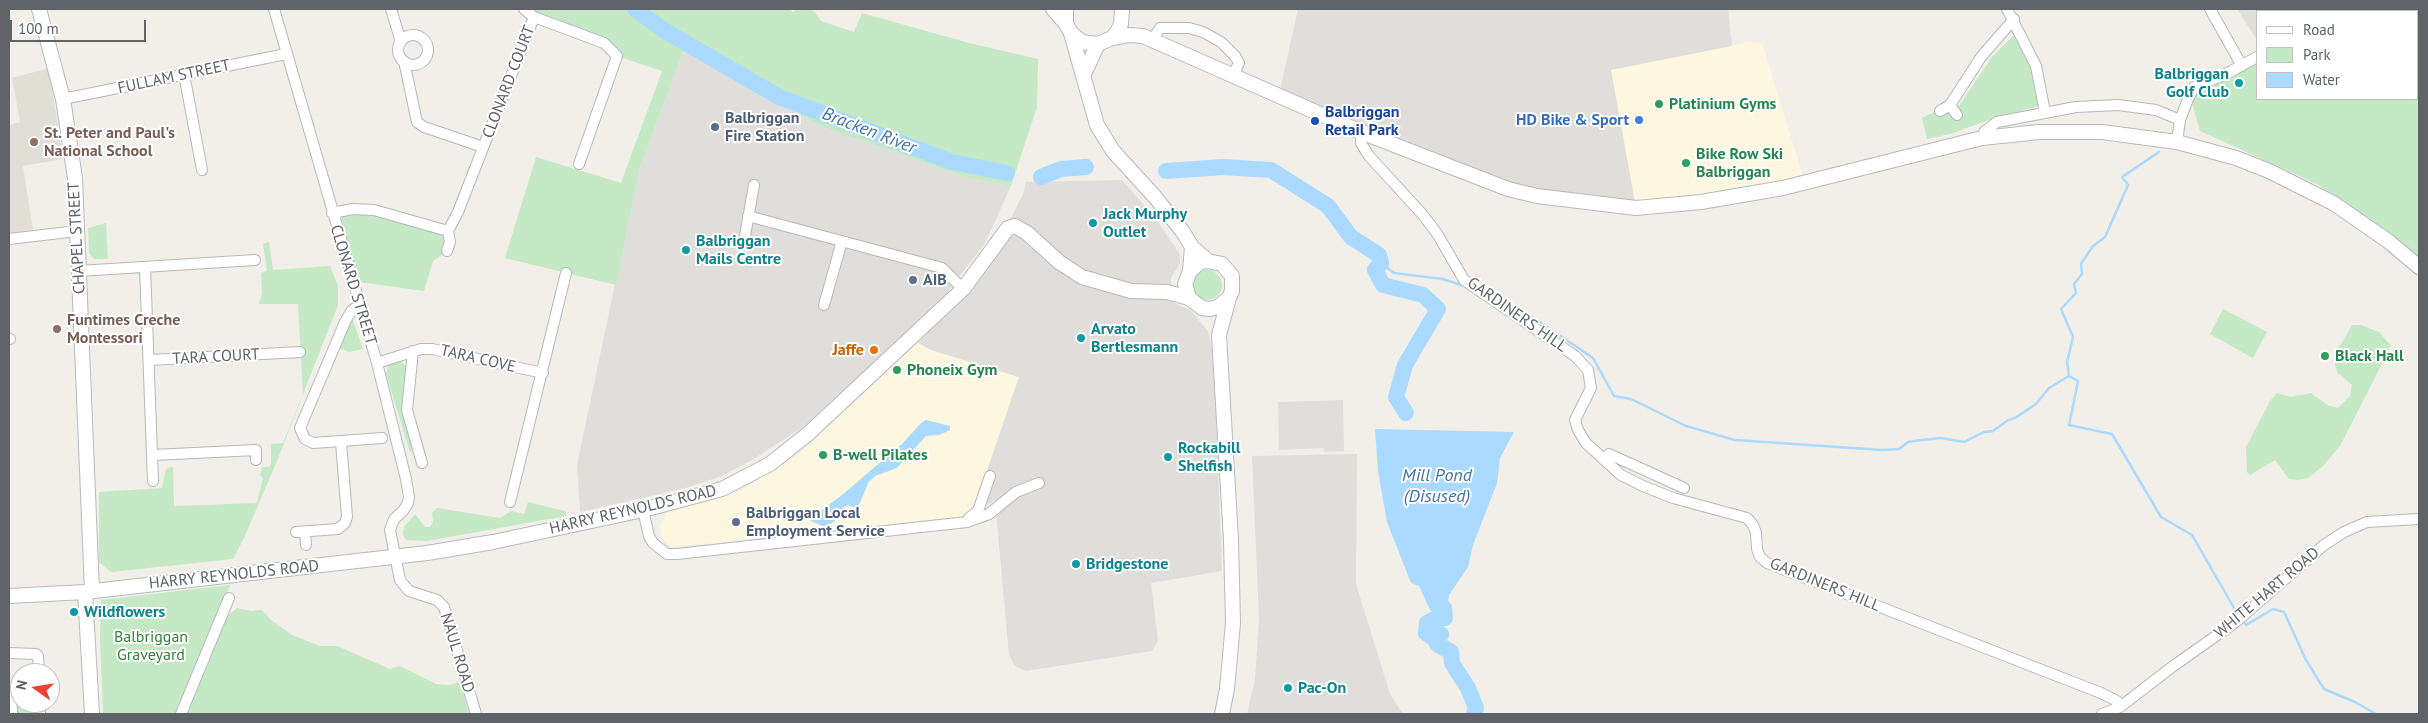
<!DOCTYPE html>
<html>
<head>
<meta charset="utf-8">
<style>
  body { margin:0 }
  #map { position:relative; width:2428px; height:723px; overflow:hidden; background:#f1efe8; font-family:"PT Sans",sans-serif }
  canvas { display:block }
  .frame { position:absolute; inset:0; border:10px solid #5f6368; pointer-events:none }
  .legend { position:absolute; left:2256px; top:10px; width:162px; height:90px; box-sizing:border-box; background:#fff; border:1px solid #bfc1c3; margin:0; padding:6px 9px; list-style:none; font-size:15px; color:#5f6368 }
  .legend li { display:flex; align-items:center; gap:10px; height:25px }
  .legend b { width:25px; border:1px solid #bfc1c3 }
  .north { position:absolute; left:10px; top:663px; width:50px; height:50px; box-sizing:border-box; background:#fff; border:1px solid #bfc1c3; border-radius:50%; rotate:283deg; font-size:14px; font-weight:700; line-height:20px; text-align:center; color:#5f6368 }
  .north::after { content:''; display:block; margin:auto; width:18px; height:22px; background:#ea4335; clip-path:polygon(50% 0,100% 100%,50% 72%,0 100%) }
  .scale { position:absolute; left:10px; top:20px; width:136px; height:22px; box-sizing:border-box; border:2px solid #5f6368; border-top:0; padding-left:6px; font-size:15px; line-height:18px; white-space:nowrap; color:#5f6368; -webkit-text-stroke:4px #fff; paint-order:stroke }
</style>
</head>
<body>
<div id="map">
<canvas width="2428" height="723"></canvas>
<div class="frame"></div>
<ul class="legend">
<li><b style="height:6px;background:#fff"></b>Road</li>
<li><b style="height:14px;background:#c5e8c5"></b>Park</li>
<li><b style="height:14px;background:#aadaff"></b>Water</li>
</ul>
<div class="north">N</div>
<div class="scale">100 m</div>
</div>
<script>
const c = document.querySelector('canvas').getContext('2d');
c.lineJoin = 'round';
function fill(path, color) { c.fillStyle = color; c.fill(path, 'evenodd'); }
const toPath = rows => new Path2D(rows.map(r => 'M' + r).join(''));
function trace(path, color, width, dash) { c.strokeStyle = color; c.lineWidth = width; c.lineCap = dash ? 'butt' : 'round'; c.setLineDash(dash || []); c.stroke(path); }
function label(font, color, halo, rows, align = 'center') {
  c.font = font + ' "PT Sans",sans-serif'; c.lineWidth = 4; c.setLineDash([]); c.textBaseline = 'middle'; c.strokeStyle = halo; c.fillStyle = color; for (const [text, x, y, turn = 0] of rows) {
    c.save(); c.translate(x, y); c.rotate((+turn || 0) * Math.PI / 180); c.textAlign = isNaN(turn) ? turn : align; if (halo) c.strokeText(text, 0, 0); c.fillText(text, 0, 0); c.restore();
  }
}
fill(toPath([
  [1749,42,1762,43,1805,183,1636,208,1611,70],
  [918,343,931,350,1019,377,976,503,967,514,958,518,671,547,662,538,660,526,667,513,739,492,799,454]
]), '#fef7e0');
fill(toPath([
  [1298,9,1728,9,1732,46,1611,70,1636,208,1537,196,1279,95],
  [2237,9,2310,9,2307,11,2257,11,2257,40],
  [685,47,820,126,968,178,1011,186,985,243,940,302,815,419,752,460,722,476,686,488,580,512,577,465,639,170],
  [1122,180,1152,214,1180,254,1180,263,1171,278,1172,302,1190,310,1208,331,1212,349,1216,413,1222,571,1151,583,1158,641,1152,651,1026,671,1015,666,1009,655,995,501,967,514,976,503,1019,377,931,350,918,343,981,277,1023,194,1026,182],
  [1343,400,1344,451,1324,452,1324,448,1279,450,1278,402],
  [1357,454,1356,584,1390,694,1403,714,1247,714,1255,679,1259,619,1252,456]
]), '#e0deda');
fill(toPath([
  [49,68,63,159,23,166,33,230,9,233,9,125,20,122,12,78]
]), '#e1ded6');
fill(toPath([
  [524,9,787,9,794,12,796,9,810,9,815,12,821,21,854,32,862,13,969,43,1038,59,1037,107,1011,186,968,178,820,126,685,47,639,170,616,285,505,258,536,157,621,183,662,71,617,56,614,52],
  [2323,9,2419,9,2419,257,2396,238,2317,184,2200,131,2192,103,2193,95,2206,86,2227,79,2257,59,2257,99,2417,99,2417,11,2319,11],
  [2015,34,2033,66,2042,105,1989,120,1950,134,1927,139,1922,118,1934,112,1954,113,1992,57],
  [353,209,448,231,447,251,433,261,424,291,352,281,341,212],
  [106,223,108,259,94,259,89,253,88,228],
  [269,242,273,270,330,266,338,286,338,305,277,461,244,538,233,559,111,572,99,562,99,492,162,488,166,469,173,467,174,506,257,503,263,478,260,475,262,467,270,467,271,464,271,444,283,443,303,394,298,304,259,304,262,293,261,273,267,271,263,244],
  '1192 285a15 15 0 1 1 30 0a15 15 0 1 1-30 0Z',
  [2223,309,2267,332,2253,358,2210,334],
  [351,321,353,321,363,349,349,352,339,348],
  [2352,325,2361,325,2379,332,2391,346,2340,446,2323,466,2308,478,2298,480,2289,479,2275,460,2250,475,2247,472,2246,447,2270,401,2277,393,2291,397,2311,393,2329,406,2338,408,2350,396,2352,385,2337,372,2335,364,2336,353],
  [400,361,407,367,415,449,410,452,386,374,388,365],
  [528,502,565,511,566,516,427,541,406,540,403,534,404,527,415,514,425,527,430,527,433,522,432,513,437,508,500,518,511,511,524,514],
  [230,585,178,714,103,714,100,637,101,600],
  [237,608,252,611,262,610,271,620,292,635,320,646,337,646,390,669,400,666,436,684,449,685,460,682,469,714,185,714,227,616],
  [20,694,20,703,34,703,34,714,16,714,15,695]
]), '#c5e8c5');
fill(toPath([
  [926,420,950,426,950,430,939,435,926,436,897,468,875,476,868,483,860,503,855,508,848,505,843,508,835,521,825,527,811,521,810,519,842,495,903,443,921,423],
  [1375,429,1514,432,1500,458,1497,483,1473,545,1468,567,1449,595,1445,618,1430,610,1419,586,1411,583,1387,522,1378,471]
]), '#aadaff');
trace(toPath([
  [1381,263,1394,273,1443,279,1461,285,1464,283],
  [1497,297,1540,322,1593,358,1614,396,1631,399,1686,426,1735,440,1882,450,1899,449,1908,442,1922,440,1941,438,1964,442,1984,432,1993,431,2008,420,2015,418,2036,404,2049,388,2069,376],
  [2069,376,2078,381,2069,425,2112,434,2161,517,2192,535,2238,615],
  [2069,376,2067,362,2073,337,2061,309,2076,293,2074,284,2082,274,2081,264,2093,246,2105,237,2128,185,2122,177,2159,152],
  [2242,619,2246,625,2273,609,2284,612,2306,660,2324,689,2355,702,2376,714]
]), '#aadaff', 2.5);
trace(toPath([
  [635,9,665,31,779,97,952,162,1007,173],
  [1166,171,1223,167,1271,170,1328,206,1351,237,1379,255,1381,263,1375,270,1383,285,1423,295,1438,309,1405,365,1396,397,1406,413],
  [1041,177,1061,169,1086,167],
  [1436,599,1444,608,1445,618,1435,619,1427,623,1426,633,1433,638,1441,634,1437,644,1451,652,1452,663,1468,688,1476,708,1474,714]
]), '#aadaff', 16);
const street = toPath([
  [274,9,377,363,406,479,409,497,408,503,403,511,394,519,390,530,400,580,409,591,437,600,444,607,476,714],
  [391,9,401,42],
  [524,9,534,17,604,43,617,56,579,164],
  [2007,9,2036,66,2045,112],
  [2210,9,2242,66],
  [2317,11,2320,9],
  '398 50a15 15 0 1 1 30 0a15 15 0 1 1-30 0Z',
  [1152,40,1160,28,1189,28,1203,32,1221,42,1235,56,1239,63,1233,75],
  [404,61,417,122,424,127,483,147],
  [184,74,202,170],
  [63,99,286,54],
  [1950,105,1957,115],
  [1940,111,1950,105,1981,57,2014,19],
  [1361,132,1361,143,1369,156,1423,215,1438,235,1464,280,1575,356,1588,370,1591,388,1575,420,1578,430,1586,443,1621,475,1643,486,1673,498,1747,518,1753,525,1756,533,1757,549,1760,557,1767,563,2101,693,2117,701,2120,707],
  [1982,138,1985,131,1997,122,2076,107,2118,105,2156,110,2180,120],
  [2177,142,2180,120,2188,99,2194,87,2226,74,2257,57],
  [332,213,353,209,374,210,448,231],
  [748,216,942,268,963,289],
  [745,236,754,185],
  [9,239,77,231],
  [447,251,450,242,448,231,458,212,534,17],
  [145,267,153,481],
  [79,271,255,260],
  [824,305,842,241],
  [359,306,352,310,345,322,300,428,305,439,313,443,382,438],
  [9,339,10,339],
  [413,351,407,410,422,463],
  [150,360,300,352],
  [377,363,421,349,432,349,543,373],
  [153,455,256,450,256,460],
  [1604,460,1609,454,1684,488],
  [510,502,566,273],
  [643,510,649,536,653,543,667,554,677,554,967,522,989,514,1016,492,1039,483],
  [969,518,978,511,990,476],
  [296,532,338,529,345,523,347,517,341,442],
  [305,532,306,545],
  [9,653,36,654,38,656,39,673],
  [40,703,40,714],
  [12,714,11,688,20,687],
  [181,714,229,598],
  [2102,714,2120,707,2172,667,2237,621,2324,545,2344,532,2367,522,2419,519]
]);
const secondary = toPath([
  [39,9,63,99,75,178,92,591],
  [1053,9,1066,24],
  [1066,9,1066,24,1071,33,1082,42,1098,44,1112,38,1117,32,1121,24,1122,9],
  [1071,33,1097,125,1113,151,1155,197,1183,232,1192,247,1208,261],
  [1112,38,1129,35,1143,36,1361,132,1508,189,1537,196,1636,208,1701,202,1783,188,1982,138,2039,132,2102,132,2177,142,2236,158,2269,171,2333,203,2388,241,2419,267],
  [1083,76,1098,44],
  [1190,271,1200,262,1208,261,1222,264,1232,276,1232,291,1229,298,1218,307,1210,309,1202,308,1189,298,1185,284,1190,271,1192,247],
  [85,592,92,714],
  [9,596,85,592,427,553,493,542,643,510,722,489,770,464,809,433,963,289,1008,228,1015,226,1027,233,1059,262,1082,277,1131,291,1167,292,1189,298],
  [1222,714,1227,689,1233,623,1231,540,1219,335,1229,298]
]);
trace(street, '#b5b8bc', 12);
trace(secondary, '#b6babf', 16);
trace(street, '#fff', 10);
trace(secondary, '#fff', 14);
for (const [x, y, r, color] of [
  [2239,83,5,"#0f9aa8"],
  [1659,104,5,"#2e9e5b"],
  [1639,120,5,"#3f7fe0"],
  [1315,121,5,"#1a4fb4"],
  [715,127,5,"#5c6f8a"],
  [34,142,5,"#8d6e63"],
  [1686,163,5,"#2e9e5b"],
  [1093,223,5,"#0f9aa8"],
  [686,250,5,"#0f9aa8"],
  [913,280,5,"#5c6f8a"],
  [57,329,5,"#8d6e63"],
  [1081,338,5,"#0f9aa8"],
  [874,350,5,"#e8710a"],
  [2325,356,5,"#2e9e5b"],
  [897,370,5,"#2e9e5b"],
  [823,455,5,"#2e9e5b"],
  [1168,457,5,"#0f9aa8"],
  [736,522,5,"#5c6f8a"],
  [1076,564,5,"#0f9aa8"],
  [74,612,5,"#0f9aa8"],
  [1288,688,5,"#0f9aa8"]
]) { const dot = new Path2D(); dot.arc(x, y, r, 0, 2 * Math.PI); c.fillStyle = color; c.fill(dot); trace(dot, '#fff', 2); }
label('bold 16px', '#0d838f', '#fff', [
  ["Balbriggan",2229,74,"right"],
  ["Golf Club",2229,92,"right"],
  ["Jack Murphy",1103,214],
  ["Outlet",1103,232],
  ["Balbriggan",696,241],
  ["Mails Centre",696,259],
  ["Arvato",1091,329],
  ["Bertlesmann",1091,347],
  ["Rockabill",1178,448],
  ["Shelfish",1178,466],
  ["Bridgestone",1086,564],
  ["Wildflowers",84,612],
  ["Pac-On",1298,688]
], 'left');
label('16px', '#5f6368', '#fff', [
  ["FULLAM STREET",174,77,-12],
  ["CLONARD COURT",509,82,-69],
  ["CHAPEL STREET",77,238,-93],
  ["CLONARD STREET",353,285,73],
  ["GARDINERS HILL",1517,315,35],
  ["TARA COURT",216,357,-3],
  ["TARA COVE",478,359,13],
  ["HARRY REYNOLDS ROAD",633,510,-13],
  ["HARRY REYNOLDS ROAD",234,575,-6],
  ["GARDINERS HILL",1825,585,22],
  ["WHITE HART ROAD",2267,593,-40],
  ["NAUL ROAD",457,653,73]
]);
label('bold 16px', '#27864d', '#fff', [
  ["Platinium Gyms",1669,104],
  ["Bike Row Ski",1696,154],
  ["Balbriggan",1696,172],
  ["Black Hall",2335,356],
  ["Phoneix Gym",907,370],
  ["B-well Pilates",833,455]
], 'left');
label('bold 16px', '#164399', '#fff', [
  ["Balbriggan",1325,112],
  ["Retail Park",1325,130]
], 'left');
label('bold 16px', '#4e5e75', '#fff', [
  ["Balbriggan",725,118],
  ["Fire Station",725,136],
  ["AIB",923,280],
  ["Balbriggan Local",746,513],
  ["Employment Service",746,531]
], 'left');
label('bold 16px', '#366cbe', '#fff', [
  ["HD Bike & Sport",1629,120]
], 'right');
label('bold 16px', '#785e54', '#fff', [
  ["St. Peter and Paul's",44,133],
  ["National School",44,151],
  ["Funtimes Creche",67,320],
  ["Montessori",67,338]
], 'left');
label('bold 16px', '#c56008', '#fff', [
  ["Jaffe",864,350]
], 'right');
label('16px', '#348238', '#fff', [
  ["Balbriggan",151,637],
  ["Graveyard",151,655]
]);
label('italic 18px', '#4174aa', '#fff', [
  ["Bracken River",869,131,21],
  ["Mill Pond",1437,476],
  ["(Disused)",1437,497]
]);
</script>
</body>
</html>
